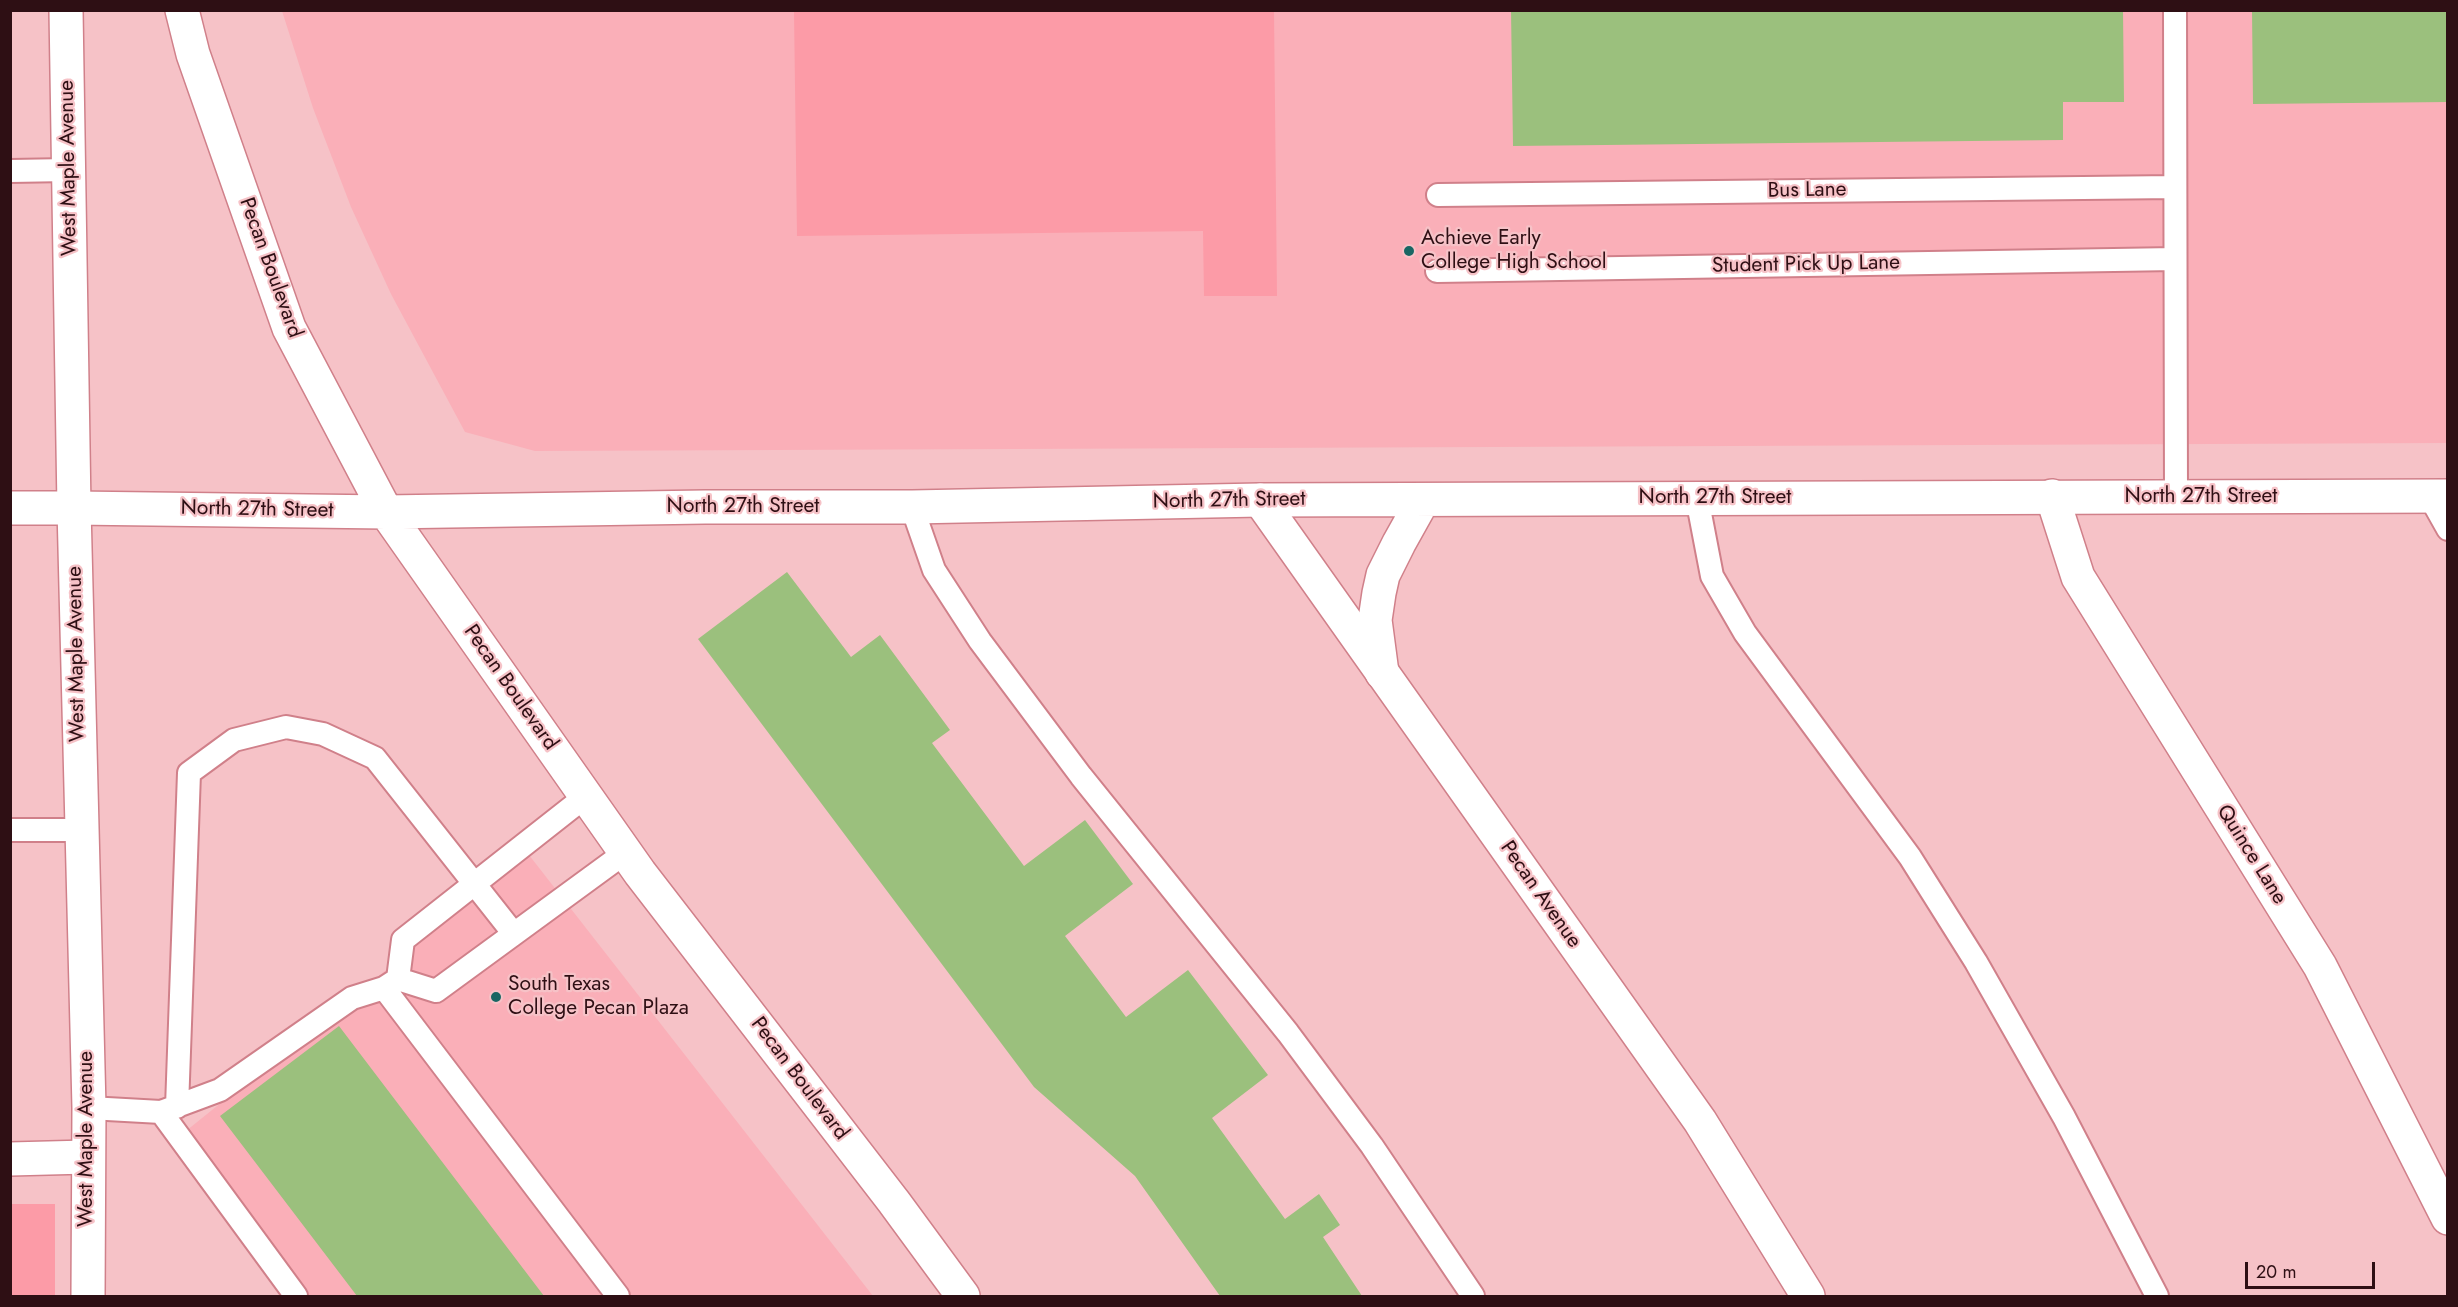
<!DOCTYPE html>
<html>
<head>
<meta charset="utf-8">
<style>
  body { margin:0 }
  #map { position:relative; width:2458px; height:1307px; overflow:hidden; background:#f6c2c7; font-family:Jost,sans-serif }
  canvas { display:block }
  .frame { position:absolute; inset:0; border:12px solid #2e0f14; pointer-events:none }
  .scale { position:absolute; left:2245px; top:1262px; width:130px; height:27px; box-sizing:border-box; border:3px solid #2e0f14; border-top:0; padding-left:8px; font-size:18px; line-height:21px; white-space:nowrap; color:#2e0f14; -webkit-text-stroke:4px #f6c2c7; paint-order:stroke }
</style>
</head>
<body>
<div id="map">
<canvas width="2458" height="1307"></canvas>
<div class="frame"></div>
<div class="scale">20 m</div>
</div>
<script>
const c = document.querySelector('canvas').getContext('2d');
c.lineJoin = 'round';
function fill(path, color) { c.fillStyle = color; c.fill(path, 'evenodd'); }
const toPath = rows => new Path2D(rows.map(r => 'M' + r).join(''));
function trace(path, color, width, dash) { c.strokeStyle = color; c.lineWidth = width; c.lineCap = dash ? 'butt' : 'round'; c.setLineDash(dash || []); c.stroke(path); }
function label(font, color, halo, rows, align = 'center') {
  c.font = font + ' Jost,sans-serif'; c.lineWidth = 4.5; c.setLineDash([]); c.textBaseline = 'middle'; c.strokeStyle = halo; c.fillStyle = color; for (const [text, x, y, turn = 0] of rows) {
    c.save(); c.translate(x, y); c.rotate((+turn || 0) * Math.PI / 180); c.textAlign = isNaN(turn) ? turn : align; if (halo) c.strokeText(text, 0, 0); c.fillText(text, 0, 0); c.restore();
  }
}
fill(toPath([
  [282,11,2447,11,2447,443,535,451,465,432,391,294,351,207,313,108],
  [529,855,873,1296,290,1296,176,1139]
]), '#faafb8');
fill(toPath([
  [794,11,1274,11,1277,296,1204,296,1203,231,797,236],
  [11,1204,55,1204,55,1296,11,1296]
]), '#fc9ba7');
fill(toPath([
  [1511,10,2123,10,2124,102,2063,102,2063,140,1513,146],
  [2252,10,2448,10,2448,102,2253,104],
  [787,572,851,657,880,635,950,730,932,743,1024,866,1085,820,1133,884,1065,936,1126,1017,1188,970,1268,1075,1212,1118,1285,1219,1319,1194,1340,1225,1323,1237,1362,1296,1220,1296,1135,1176,1034,1087,698,639],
  [339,1026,544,1296,357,1296,220,1116]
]), '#9bc07d');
const lane = toPath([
  [2175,10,2176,498],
  [10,171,69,170],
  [1438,195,2175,187],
  [1437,271,2175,259],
  [2430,497,2448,529],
  [1697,498,1712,576,1745,633,1910,857,1976,962,2064,1117,2157,1296],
  [912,507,934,570,980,641,1081,776,1288,1033,1372,1146,1473,1296],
  [10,830,82,830],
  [398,979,436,991,626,852],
  [384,988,618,1296],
  [177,1107,189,773,234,740,286,727,323,734,375,758,514,934],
  [89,1108,161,1112,220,1090,352,998,384,988,398,979,403,940,586,796],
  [161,1112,296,1296]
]);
const street = toPath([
  [2052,496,2078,577,2320,966,2448,1218],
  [1260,500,1700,1121,1808,1296],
  [10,508,74,508,66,10],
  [10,1159,87,1157]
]);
const secondary = toPath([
  [182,10,193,54,289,328,386,512,640,873,894,1202,963,1296],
  [1382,673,1375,620,1379,593,1383,575,1399,543,1423,500],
  [88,1296,89,1108,74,508,386,512,705,507,912,507,1260,500,2448,496]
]);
trace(lane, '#d0808a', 26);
trace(street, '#d0808a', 36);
trace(secondary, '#d0808a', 36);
trace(lane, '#fff', 22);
trace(street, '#fff', 33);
trace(secondary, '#fff', 33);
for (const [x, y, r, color] of [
  [1409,251,6,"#186663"],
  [496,997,6,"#186663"]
]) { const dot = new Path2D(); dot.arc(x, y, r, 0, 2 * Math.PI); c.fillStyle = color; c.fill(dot); trace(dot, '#f6c2c7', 2); }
label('21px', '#2e0f14', '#f6c2c7', [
  ["West Maple Avenue",69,168,-91],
  ["Bus Lane",1807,191,-1],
  ["Student Pick Up Lane",1806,265,-1],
  ["Pecan Boulevard",270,268,70],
  ["North 27th Street",2201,497],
  ["North 27th Street",1715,498],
  ["North 27th Street",1229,501,-1],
  ["North 27th Street",743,507],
  ["North 27th Street",257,510,1],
  ["West Maple Avenue",77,654,-91],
  ["Pecan Boulevard",510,688,55],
  ["Quince Lane",2251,855,58],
  ["Pecan Avenue",1540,895,55],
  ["Pecan Boulevard",799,1079,53],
  ["West Maple Avenue",87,1139,-90]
]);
label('21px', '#2e0f14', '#f6c2c7', [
  ["Achieve Early",1421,239],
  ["College High School",1421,263],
  ["South Texas",508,985],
  ["College Pecan Plaza",508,1009]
], 'left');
</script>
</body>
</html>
